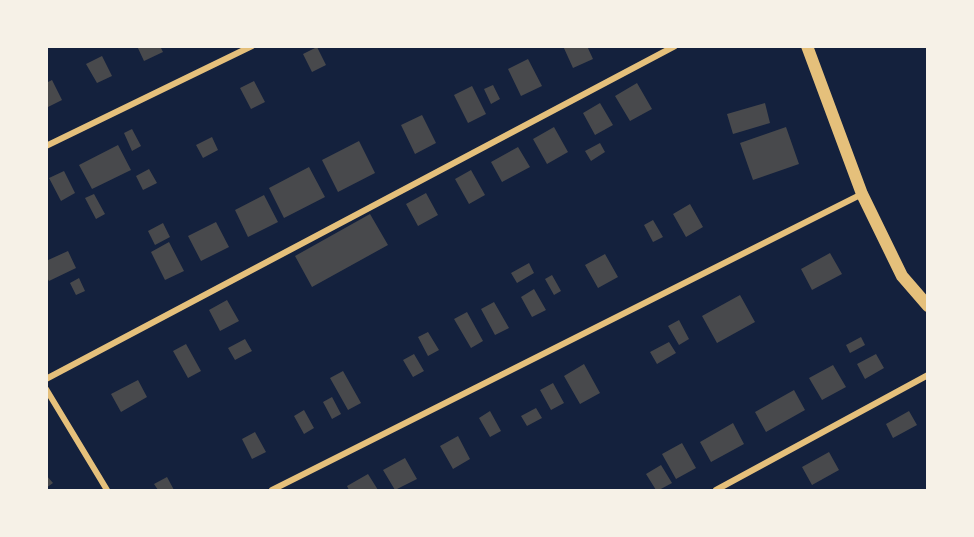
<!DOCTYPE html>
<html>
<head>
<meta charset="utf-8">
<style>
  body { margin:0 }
  #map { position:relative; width:974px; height:537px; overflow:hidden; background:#14213d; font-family:Mulish,sans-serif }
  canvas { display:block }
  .frame { position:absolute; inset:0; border:48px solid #f6f1e7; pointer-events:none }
</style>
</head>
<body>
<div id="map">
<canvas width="974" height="537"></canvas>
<div class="frame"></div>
</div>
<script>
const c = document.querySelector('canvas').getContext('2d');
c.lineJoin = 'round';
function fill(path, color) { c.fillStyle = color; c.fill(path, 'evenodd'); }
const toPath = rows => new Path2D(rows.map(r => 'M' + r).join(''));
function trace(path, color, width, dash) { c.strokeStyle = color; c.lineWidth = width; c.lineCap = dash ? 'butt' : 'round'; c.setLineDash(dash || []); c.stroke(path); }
fill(toPath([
  [137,46,160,46,163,52,144,61],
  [563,46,587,46,593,59,573,68],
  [317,47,326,65,312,72,303,54],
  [102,56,112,76,97,83,86,64],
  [528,59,542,86,521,96,508,69],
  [52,80,62,100,46,108,46,83],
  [254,81,265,102,251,109,240,88],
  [637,83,652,109,630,121,615,96],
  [493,85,500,99,491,104,484,89],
  [472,86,486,114,468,123,454,95],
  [600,103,613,125,595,135,583,113],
  [765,103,770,123,733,134,727,114],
  [422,115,436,143,415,154,401,125],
  [554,127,568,152,547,164,533,139],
  [786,127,799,164,753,180,740,143],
  [132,129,141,146,132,151,124,133],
  [212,137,218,150,203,158,196,145],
  [359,141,375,173,338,192,322,160],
  [600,143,605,152,591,161,585,151],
  [118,145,131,170,92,189,79,165],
  [518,147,530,167,502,182,491,162],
  [309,167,325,197,284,218,269,188],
  [149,169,157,183,143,190,136,176],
  [471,170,485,195,469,204,455,179],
  [64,171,75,193,61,201,49,178],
  [426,193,438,215,418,226,406,204],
  [94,194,105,214,96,219,85,198],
  [264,195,278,222,248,237,235,210],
  [690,204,703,227,686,237,673,214],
  [370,214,388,245,312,287,295,256],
  [653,220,663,237,653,242,644,225],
  [216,222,229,247,201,261,188,236],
  [163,223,170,237,155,245,148,231],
  [169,242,184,271,165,280,151,252],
  [68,251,76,268,49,281,46,276,46,261],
  [830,253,842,274,812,290,801,269],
  [605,254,618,277,598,288,585,265],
  [529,263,534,273,517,283,511,273],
  [552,275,561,291,554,295,545,279],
  [79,278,85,291,76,295,70,283],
  [534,289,546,310,532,317,521,297],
  [740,295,755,322,717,343,702,316],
  [227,300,239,321,220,331,209,310],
  [494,302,509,328,495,335,481,309],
  [467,312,483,341,471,348,454,319],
  [679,320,689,339,679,345,668,326],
  [428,332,439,350,428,356,418,337],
  [861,337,865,345,850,353,846,345],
  [245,339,252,351,235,360,228,348],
  [669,342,676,353,657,364,650,352],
  [186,344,201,371,188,378,173,351],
  [414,354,424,371,413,377,403,360],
  [876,354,884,368,865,379,857,364],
  [584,364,600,393,580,404,564,376],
  [833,365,846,387,822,400,809,378],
  [343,371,361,403,348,410,330,378],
  [138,380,147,397,121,412,111,394],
  [553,383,564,403,551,410,540,390],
  [794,390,805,410,766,432,755,412],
  [332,397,341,414,332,419,323,402],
  [536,408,542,418,527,426,521,416],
  [304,410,314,428,304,434,294,416],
  [490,411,501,431,490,437,479,418],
  [909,411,917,425,893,438,886,424],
  [733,423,744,444,711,462,700,442],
  [255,432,266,452,252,459,242,439],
  [458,436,470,459,453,469,440,446],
  [682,443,696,468,676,479,662,454],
  [829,452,839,470,812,485,802,467],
  [405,458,417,479,395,490,383,470],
  [661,465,672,483,659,490,656,490,646,474],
  [368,474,378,490,349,490,347,486],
  [46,475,53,483,46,488],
  [167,477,174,490,158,490,154,484]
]), '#48494c');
trace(toPath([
  [46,146,252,46],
  [46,379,675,46],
  [46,389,107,490],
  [272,490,862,194],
  [716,490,928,375]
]), '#e5c07b', 6);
trace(toPath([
  [807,46,862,194,902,276,928,306]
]), '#e5c07b', 12);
</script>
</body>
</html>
